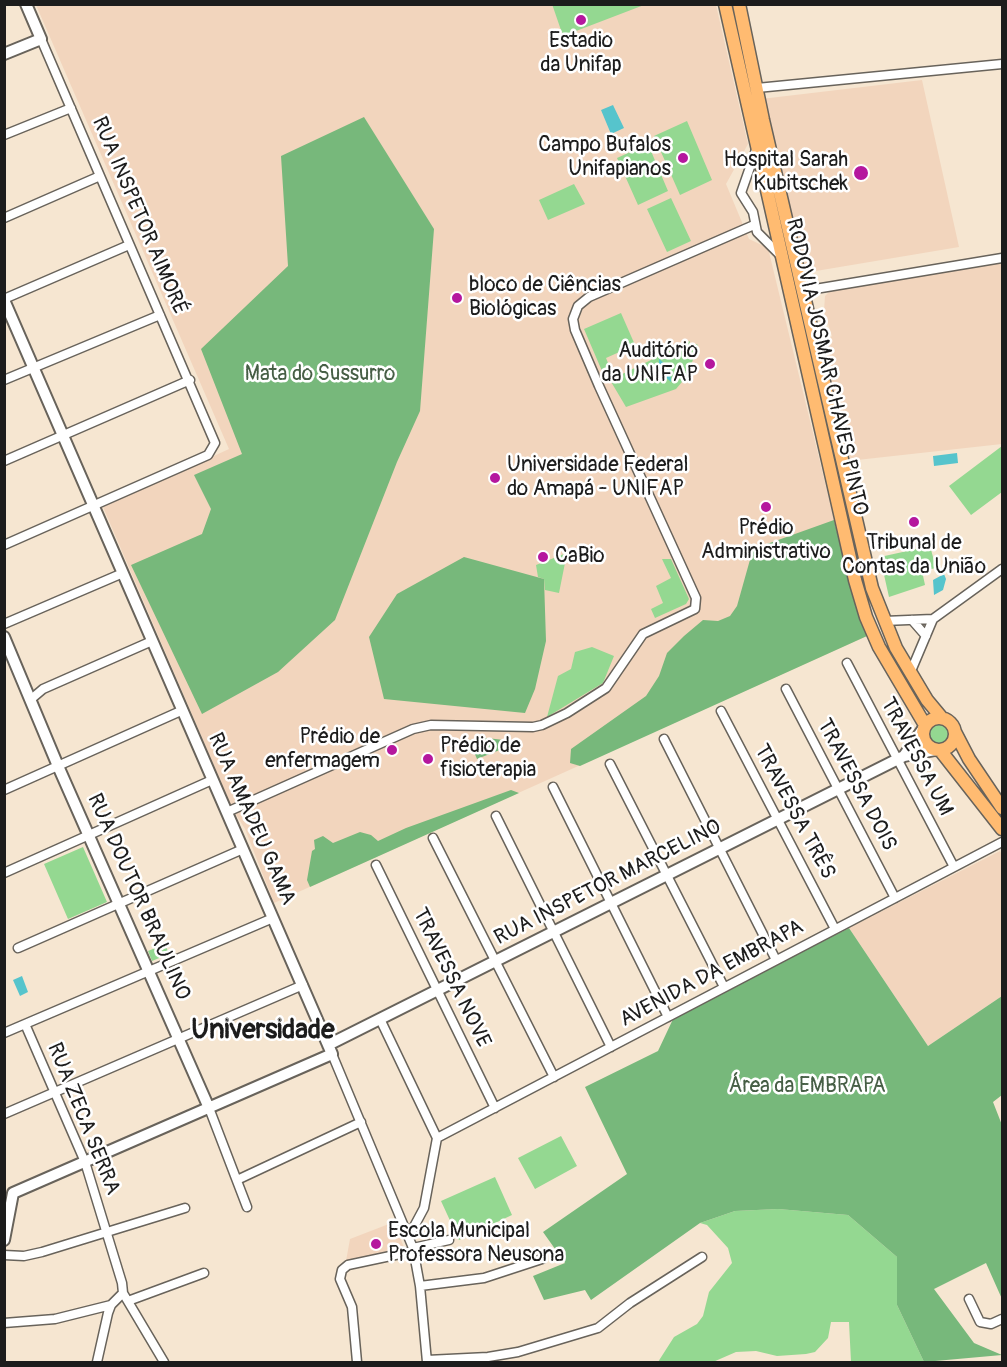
<!DOCTYPE html>
<html>
<head>
<meta charset="utf-8">
<style>
  body { margin:0 }
  #map { position:relative; width:1007px; height:1367px; overflow:hidden; background:#f6e6d1; font-family:Pangolin,sans-serif }
  canvas { display:block }
  .frame { position:absolute; inset:0; border:6px solid #1c1c1c; pointer-events:none }
</style>
</head>
<body>
<div id="map">
<canvas width="1007" height="1367"></canvas>
<div class="frame"></div>
</div>
<script>
const c = document.querySelector('canvas').getContext('2d');
c.lineJoin = 'round';
function fill(path, color) { c.fillStyle = color; c.fill(path, 'evenodd'); }
const toPath = rows => new Path2D(rows.map(r => 'M' + r).join(''));
function trace(path, color, width, dash) { c.strokeStyle = color; c.lineWidth = width; c.lineCap = dash ? 'butt' : 'round'; c.setLineDash(dash || []); c.stroke(path); }
function label(font, color, halo, rows, align = 'center') {
  c.font = font + ' Pangolin,sans-serif'; c.lineWidth = 5; c.setLineDash([]); c.textBaseline = 'middle'; c.strokeStyle = halo; c.fillStyle = color; for (const [text, x, y, turn = 0] of rows) {
    c.save(); c.translate(x, y); c.rotate((+turn || 0) * Math.PI / 180); c.textAlign = isNaN(turn) ? turn : align; if (halo) c.strokeText(text, 0, 0); c.fillText(text, 0, 0); c.restore();
  }
}
fill(toPath([
  [36,5,716,5,748,144,726,184,749,239,768,248,849,581,867,636,274,903,245,829,233,810,103,507,229,449],
  [922,80,959,247,804,273,761,99],
  [1002,258,1002,444,848,461,822,345,832,336,824,311,825,296,829,292],
  [1000,851,1002,855,1002,996,928,1046,849,928],
  [394,1222,405,1250,346,1261,350,1239]
]), '#f2d5bd');
fill(toPath([
  [552,4,644,4,644,5,563,36],
  [687,121,712,180,680,195,654,136],
  [648,144,668,191,638,205,617,158],
  [574,184,585,204,548,220,539,200],
  [671,198,691,241,667,252,647,209],
  [621,313,635,345,606,358,613,375,605,378,584,329],
  [690,341,689,347,697,344,698,346,687,376,676,389,626,407,610,380],
  [1002,446,1002,492,971,515,949,486],
  [930,546,936,568,922,571,925,585,889,597,880,557],
  [564,554,565,563,559,593,545,590,544,579,538,577,536,565],
  [662,559,671,559,689,599,686,604,655,618,651,609,663,603,656,586,671,578],
  [592,647,614,656,603,683,547,717,558,676,571,669,575,652],
  '926 734a13 13 0 1 1 26 0a13 13 0 1 1-26 0Z',
  [83,847,107,902,68,919,44,864],
  [165,944,169,954,152,961,148,951],
  [561,1136,577,1166,535,1189,518,1158],
  [495,1177,512,1215,459,1240,441,1201],
  [778,1209,848,1215,897,1257,897,1305,924,1362,851,1362,849,1322,831,1322,828,1338,815,1352,806,1354,777,1356,756,1351,736,1352,713,1362,658,1362,674,1337,697,1324,703,1316,709,1292,732,1263,728,1248,707,1225,700,1223,735,1211]
]), '#94d891');
fill(toPath([
  [364,117,434,229,420,411,397,462,335,620,278,672,202,714,131,565,202,534,211,509,194,475,242,454,201,349,288,266,281,156],
  [834,520,849,581,867,636,580,766,570,763,571,749,646,696,659,676,667,653,684,636,703,620,718,621,730,616,737,606,753,549],
  [464,557,544,579,546,641,535,689,525,713,384,699,369,637,397,594],
  [487,738,520,742,477,759,469,740],
  [511,790,519,793,310,887,307,880,312,851,315,849,314,840,323,836,333,843,360,832,371,835,378,841,406,828],
  [849,928,928,1046,1002,996,1002,1095,993,1102,1002,1125,1002,1299,986,1263,934,1289,974,1343,1002,1355,924,1362,897,1305,897,1257,848,1215,778,1209,735,1211,700,1223,591,1300,585,1290,544,1300,533,1276,565,1263,543,1232,627,1174,585,1087,658,1051,674,1017]
]), '#77b87b');
fill(toPath([
  [613,105,624,128,611,134,601,110],
  [659,359,670,368,671,382,659,371],
  [957,453,958,463,934,466,933,456],
  [944,574,946,579,943,590,934,595,933,580],
  [22,976,28,992,20,996,13,980]
]), '#56c4cc');
const minor = toPath([
  [757,88,1002,64],
  [4,135,71,108],
  [757,147,741,193,753,212,757,232,781,256],
  [4,218,100,176],
  [803,291,1002,258],
  [4,299,129,245],
  [4,380,160,315],
  [4,461,190,380],
  [4,545,208,455,215,443,41,39],
  [912,620,926,636],
  [884,621,933,619],
  [4,624,123,573],
  [847,663,954,867],
  [911,671,933,619,1002,569],
  [786,689,895,898],
  [30,700,43,689,152,641],
  [721,711,835,929],
  [664,739,776,960],
  [610,764,724,987],
  [553,787,668,1017],
  [4,790,183,710],
  [227,812,413,729,431,725,533,727,542,725,567,713,606,688,643,634,695,609,696,598,599,386,575,330,573,319,578,306,589,297,754,225],
  [496,816,611,1047],
  [433,838,554,1077],
  [376,865,495,1108],
  [4,873,212,780],
  [18,948,243,849],
  [380,1019,437,1138],
  [25,1024,85,1162,122,1283,123,1293,111,1305,108,1313,97,1362],
  [4,1033,273,918],
  [332,1054,413,1248,420,1286,427,1362],
  [209,1108,247,1207],
  [4,1114,303,985],
  [437,1138,1002,842],
  [237,1180,361,1122],
  [409,1236,424,1208,437,1138],
  [413,1248,449,1240],
  [4,1255,24,1256,42,1252,185,1208],
  [420,1286,484,1278,542,1259],
  [123,1293,164,1362],
  [969,1299,980,1322,991,1324,1002,1319],
  [128,1301,204,1273],
  [4,1323,55,1319,111,1305],
  [427,1360,488,1357,518,1352,598,1328,630,1303,702,1257],
  [357,1362,352,1307,340,1279,342,1270,348,1265,414,1251]
]);
const tertiary = toPath([
  [4,54,41,39,26,4],
  [4,300,332,1054,13,1193,4,1240],
  [4,637,58,766,209,1108],
  [904,756,923,729],
  [328,1045,904,756,935,750]
]);
const primary = toPath([
  [725,4,855,580,866,617,879,647,925,725],
  [739,4,763,120,872,588,896,648,927,700,942,718],
  '923 734a16 16 0 1 1 32 0a16 16 0 1 1-32 0Z',
  [955,732,969,759,1002,808],
  [940,750,1002,829]
]);
trace(minor, '#68635b', 11);
trace(tertiary, '#68635b', 14);
trace(primary, '#68635b', 15);
trace(minor, '#fff', 8);
trace(tertiary, '#fff', 10);
trace(primary, '#ffbb71', 12);
for (const [x, y, r, color] of [
  [581,20,6,"#b5179e"],
  [683,158,6,"#b5179e"],
  [861,173,8,"#b5179e"],
  [457,298,6,"#b5179e"],
  [710,364,6,"#b5179e"],
  [495,478,6,"#b5179e"],
  [766,507,6,"#b5179e"],
  [914,522,6,"#b5179e"],
  [543,557,6,"#b5179e"],
  [392,750,6,"#b5179e"],
  [428,759,6,"#b5179e"],
  [376,1244,6,"#b5179e"]
]) { const dot = new Path2D(); dot.arc(x, y, r, 0, 2 * Math.PI); c.fillStyle = color; c.fill(dot); trace(dot, '#fff', 2); }
label('21px', '#1c1c1c', '#fff', [
  ["Estadio",581,42,"center"],
  ["da Unifap",581,66,"center"],
  ["Campo Bufalos",671,146,"right"],
  ["Unifapianos",671,170,"right"],
  ["Hospital Sarah",848,161,"right"],
  ["Kubitschek",848,185,"right"],
  ["bloco de Ciências",469,286],
  ["Biológicas",469,310],
  ["Auditório",698,352,"right"],
  ["da UNIFAP",698,376,"right"],
  ["Universidade Federal",507,466],
  ["do Amapá - UNIFAP",507,490],
  ["Prédio",766,529,"center"],
  ["Administrativo",766,553,"center"],
  ["Tribunal de",914,544,"center"],
  ["Contas da União",914,568,"center"],
  ["CaBio",555,557],
  ["Prédio de",380,738,"right"],
  ["enfermagem",380,762,"right"],
  ["Prédio de",440,747],
  ["fisioterapia",440,771],
  ["Escola Municipal",388,1232],
  ["Professora Neusona",388,1256]
], 'left');
label('21px', '#1c1c1c', '#fff', [
  ["RUA INSPETOR AIMORÉ",139,216,67],
  ["RODOVIA JOSMAR CHAVES PINTO",826,367,77],
  ["TRAVESSA UM",916,757,62],
  ["TRAVESSA DOIS",856,785,62],
  ["TRAVESSA TRÊS",794,812,62],
  ["RUA AMADEU GAMA",251,819,66],
  ["RUA INSPETOR MARCELINO",608,883,-27],
  ["RUA DOUTOR BRAULINO",138,897,66],
  ["AVENIDA DA EMBRAPA",712,974,-28],
  ["TRAVESSA NOVE",451,978,64],
  ["RUA ZECA SERRA",83,1119,68]
]);
label('21px', '#465e45', '#fff', [
  ["Mata do Sussurro",320,375],
  ["Área da EMBRAPA",807,1087]
]);
label('bold 27px', '#1c1c1c', '#fff', [
  ["Universidade",263,1031]
]);
</script>
</body>
</html>
